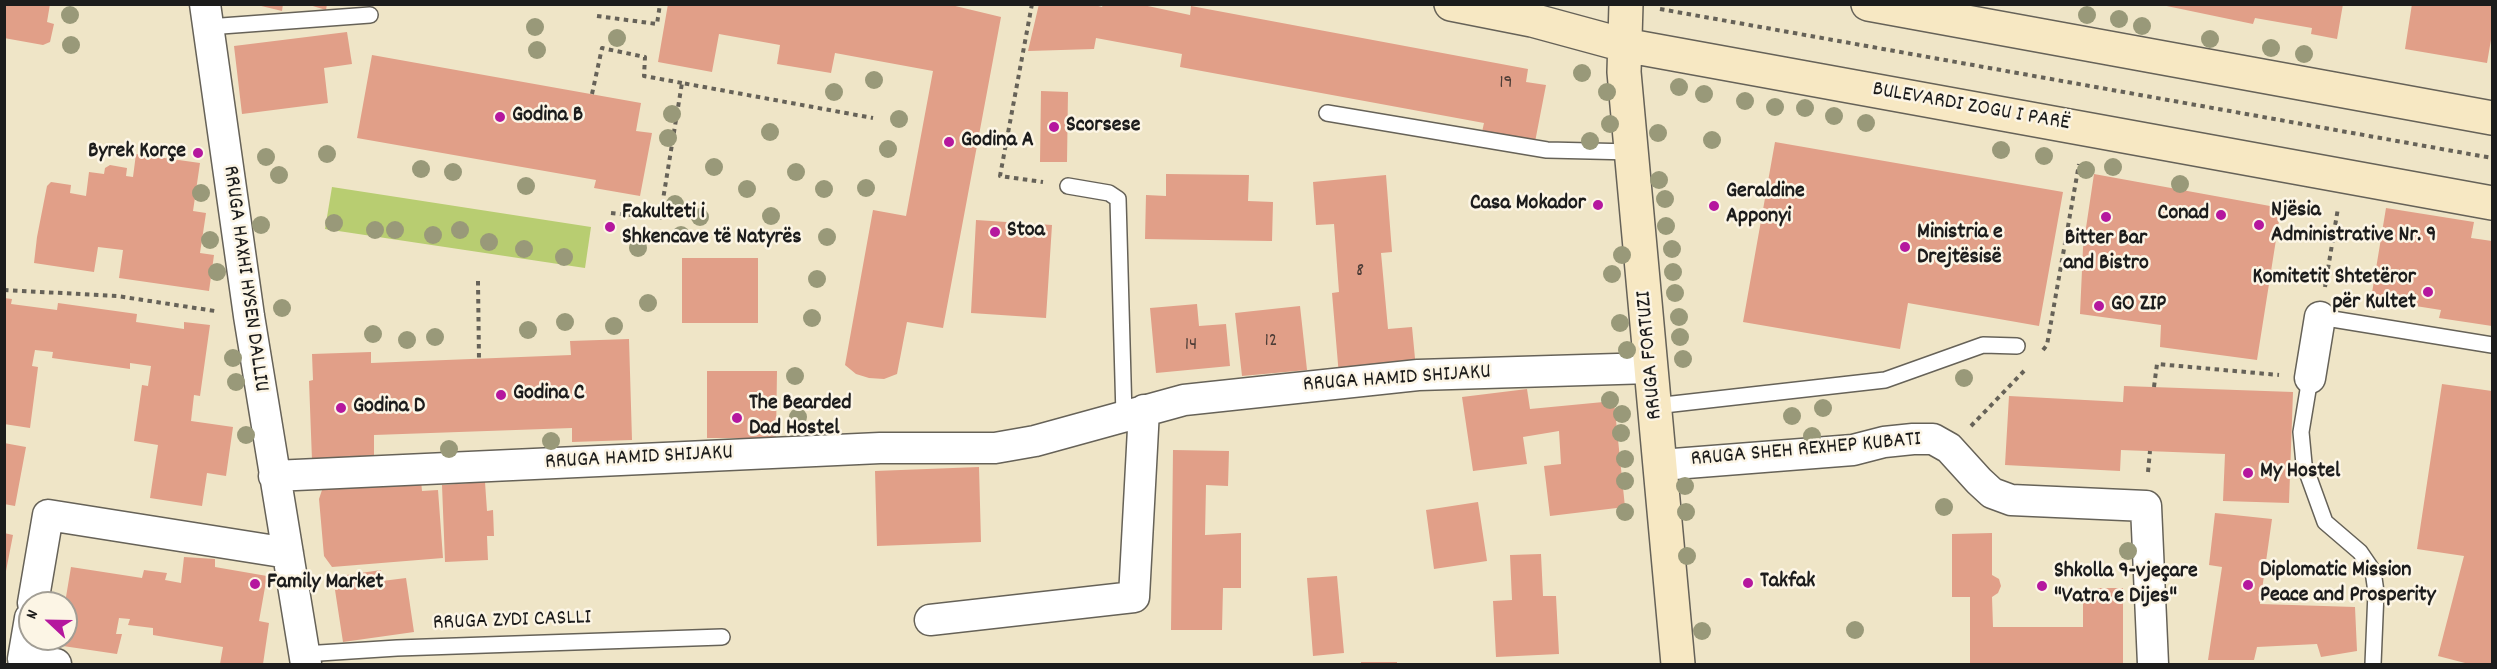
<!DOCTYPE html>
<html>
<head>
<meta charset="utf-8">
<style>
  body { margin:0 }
  #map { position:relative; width:2497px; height:669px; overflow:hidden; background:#efe5c7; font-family:Dekko,sans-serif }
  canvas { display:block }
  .frame { position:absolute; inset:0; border:6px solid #1c1c1c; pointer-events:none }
  .north { position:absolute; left:18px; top:591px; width:60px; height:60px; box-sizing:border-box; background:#fcf5e5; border:2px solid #a29e95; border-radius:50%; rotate:292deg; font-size:16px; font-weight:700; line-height:24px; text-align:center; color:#1c1c1c }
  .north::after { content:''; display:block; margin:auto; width:21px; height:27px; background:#b5179e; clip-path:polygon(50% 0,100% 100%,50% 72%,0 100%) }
</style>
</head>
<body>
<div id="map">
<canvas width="2497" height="669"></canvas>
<div class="frame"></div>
<div class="north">N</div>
</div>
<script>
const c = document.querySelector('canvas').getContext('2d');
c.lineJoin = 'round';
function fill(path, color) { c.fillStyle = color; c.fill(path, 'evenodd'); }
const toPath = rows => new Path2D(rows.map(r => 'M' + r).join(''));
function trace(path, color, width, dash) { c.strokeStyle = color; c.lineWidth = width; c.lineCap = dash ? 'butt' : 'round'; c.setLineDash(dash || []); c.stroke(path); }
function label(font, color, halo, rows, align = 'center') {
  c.font = font + ' Dekko,sans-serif'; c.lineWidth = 5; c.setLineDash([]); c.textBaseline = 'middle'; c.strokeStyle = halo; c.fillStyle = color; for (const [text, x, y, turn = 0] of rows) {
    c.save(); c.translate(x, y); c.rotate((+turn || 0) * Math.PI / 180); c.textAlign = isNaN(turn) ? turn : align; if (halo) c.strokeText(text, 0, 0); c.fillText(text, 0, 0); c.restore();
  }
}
fill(toPath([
  [332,187,591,227,585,268,325,229]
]), '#b8cd71');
fill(toPath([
  [4,4,50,4,47,22,54,24,50,42,43,45,4,38],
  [253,4,283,4,282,11],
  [306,4,327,4,326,10],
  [668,4,947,4,1001,17,943,328,907,322,897,374,884,379,869,378,856,374,845,365,873,210,906,216,933,71,835,53,831,73,777,64,780,45,719,34,712,72,658,62],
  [1039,4,1091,4,1102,7,1103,5,1143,5,1190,15,1191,6,1528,69,1526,82,1546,85,1535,142,1482,132,1484,123,1180,67,1182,54,1096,38,1094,49,1028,51],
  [2157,4,2343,4,2337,39,2311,34,2312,28,2255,18,2253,24],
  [2412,4,2492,4,2492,34,2487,63,2405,49],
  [347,32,352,64,324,68,328,103,242,114,234,46],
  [372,55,641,103,636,131,652,133,640,196,594,188,596,180,357,138],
  [1041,91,1068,92,1067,162,1040,162],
  [1775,142,2063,192,2039,326,1908,303,1900,349,1743,322],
  [136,154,200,163,193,211,206,213,200,253,214,255,209,291,119,278,123,250,98,247,94,272,34,263,37,237,47,186,51,182,71,185,70,193,86,196,89,172,104,174,105,168,110,165,127,168,126,176,133,177],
  [1166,174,1249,175,1248,201,1273,202,1272,241,1145,239,1146,195,1166,196],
  [2094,174,2281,208,2257,360,2160,347,2161,325,2080,314,2083,248],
  [1386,175,1392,252,1381,253,1388,329,1412,327,1416,369,1339,376,1332,293,1339,292,1334,224,1316,225,1313,182],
  [2386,208,2474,222,2471,238,2492,241,2492,326,2439,318,2441,310,2371,299],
  [976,220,1052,225,1046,318,971,313],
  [682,258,758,258,758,323,682,323],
  [4,298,12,299,11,304,57,310,58,303,137,314,136,322,184,329,184,322,210,325,200,396,194,395,191,421,233,427,226,476,207,473,202,506,150,498,158,445,134,441,142,385,148,386,151,366,130,363,130,369,52,358,53,352,35,350,32,366,38,367,30,428,4,424],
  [1197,304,1199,326,1226,324,1230,366,1156,373,1150,308],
  [1300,306,1307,370,1242,376,1235,313],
  [629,339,632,440,572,442,572,428,374,435,374,458,312,460,309,381,313,380,312,354,371,352,371,363,571,355,570,341],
  [707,371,777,371,776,438,707,438],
  [2442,384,2492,391,2492,664,2469,664,2438,656,2464,556,2417,549],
  [2124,386,2293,392,2289,503,2223,501,2225,454,2121,450,2120,471,2005,465,2009,396,2123,402],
  [1527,389,1530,409,1614,401,1625,507,1550,516,1544,466,1561,464,1559,431,1523,437,1527,464,1473,471,1462,397],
  [4,443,26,447,15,506,4,504],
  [1173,450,1229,451,1228,486,1206,485,1205,535,1241,533,1241,588,1223,588,1222,630,1171,630],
  [979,467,981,542,877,546,875,471],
  [421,481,422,491,438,490,443,558,332,567,324,556,319,499,322,490,329,487,337,489],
  [485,482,487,511,493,510,494,536,487,536,488,560,445,562,442,485],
  [1478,502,1487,561,1434,569,1426,510],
  [2215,513,2272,519,2260,604,2355,607,2357,651,2321,657,2317,644,2257,647,2254,660,2208,660,2222,567,2209,565],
  [4,533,13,535,6,571,4,571],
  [1992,533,1992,575,1999,579,2001,586,1998,593,1992,597,1993,627,2083,627,2083,588,2123,588,2123,663,1970,664,1970,597,1952,597,1952,534],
  [1541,554,1543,596,1556,596,1559,654,1496,657,1493,601,1512,600,1510,555],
  [184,557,215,559,215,567,267,576,259,621,269,623,263,664,220,664,223,647,153,635,153,628,128,625,130,619,119,618,116,634,122,634,117,654,63,646,67,629,65,603,71,567,142,578,144,570,167,573,165,580,181,583],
  [381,570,382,581,406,578,414,632,343,642,333,577],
  [1337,576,1344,653,1313,656,1307,578],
  [1361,662,1397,662,1397,664,1361,664]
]), '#e19f88');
const lane = toPath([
  [208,27,370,15],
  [1327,113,1547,150,1633,152],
  [1068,186,1109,193,1118,199,1124,416],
  [2320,317,2492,345],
  [2310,378,2301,432,2304,464,2325,522,2360,552,2373,571,2376,592,2373,664],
  [1655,406,1885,380,1983,345,2017,346],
  [304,654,397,648,722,637]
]);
const street = toPath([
  [205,4,249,316,306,664],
  [2310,378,2320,317],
  [1661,465,1853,450,1884,442,1913,439,1933,439,1949,448,1979,481,1992,493,2011,500,2146,506,2153,664],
  [274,476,880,448,995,448,1035,441,1184,400,1418,375,1651,368],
  [33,603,48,515,288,553],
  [30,618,23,659,56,664],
  [930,620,1134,597,1144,410]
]);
const secondary = toPath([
  [1451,4,1532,20,1624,45,2492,203],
  [1626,4,1624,72,1678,664],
  [1868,4,2492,118]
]);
trace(lane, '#666258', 18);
trace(street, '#666258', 33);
trace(secondary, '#666258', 36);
trace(toPath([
  [1032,4,1000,176,1043,182],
  [1660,9,2492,158],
  [597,16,657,24,660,4],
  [592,94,602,48,645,57,644,76,682,83],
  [611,213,660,218,682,83,873,118],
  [478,281,479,359],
  [2325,287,2338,208],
  [4,290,117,296,215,311],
  [2043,350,2047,345,2079,164],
  [2154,387,2157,364,2279,375],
  [1971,426,2024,371],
  [2148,472,2150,451]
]), '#666258', 4, [4.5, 4.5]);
trace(lane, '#fff', 15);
trace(street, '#fff', 30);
trace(secondary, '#f7e8c3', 33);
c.fillStyle = '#999979';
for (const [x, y] of [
  [70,15],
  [2087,15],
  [2119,19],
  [2142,26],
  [535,27],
  [617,38],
  [2210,39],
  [71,45],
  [2271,48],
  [537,50],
  [2304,54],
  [1582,73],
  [874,80],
  [1679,87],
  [834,92],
  [1607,92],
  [1704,94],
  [1745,101],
  [1775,107],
  [1805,108],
  [672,114],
  [1834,116],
  [899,119],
  [1866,123],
  [1610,124],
  [770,132],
  [1658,133],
  [668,138],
  [1712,140],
  [1590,141],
  [888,149],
  [2001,150],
  [327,154],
  [2044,156],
  [266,157],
  [714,167],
  [2113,167],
  [421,169],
  [2086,170],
  [453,172],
  [796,172],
  [279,175],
  [1659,180],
  [2180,184],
  [526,186],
  [866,188],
  [747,189],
  [824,189],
  [201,193],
  [1665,199],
  [675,204],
  [771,216],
  [700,217],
  [334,223],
  [261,225],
  [1666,226],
  [375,230],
  [395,230],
  [460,230],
  [433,235],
  [681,235],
  [827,237],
  [210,240],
  [489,242],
  [638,248],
  [524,249],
  [1672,249],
  [1622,255],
  [564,257],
  [217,272],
  [1673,272],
  [1612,274],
  [817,279],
  [1675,293],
  [648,303],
  [282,308],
  [1679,317],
  [812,318],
  [565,322],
  [1620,323],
  [614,326],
  [528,330],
  [373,334],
  [435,337],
  [1680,337],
  [407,340],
  [1627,350],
  [233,358],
  [1683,359],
  [795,376],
  [1964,378],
  [236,382],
  [1610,400],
  [1823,408],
  [1622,414],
  [1792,416],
  [798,417],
  [1621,433],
  [246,435],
  [1812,436],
  [551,441],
  [449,449],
  [1625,459],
  [1625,481],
  [1685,486],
  [1944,507],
  [1625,512],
  [1686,512],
  [2128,551],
  [1687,556],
  [1855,630],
  [1702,631]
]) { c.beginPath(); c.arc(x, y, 9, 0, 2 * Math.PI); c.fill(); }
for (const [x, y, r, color] of [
  [500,117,6,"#b5179e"],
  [1054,127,6,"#b5179e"],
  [949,142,6,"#b5179e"],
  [198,153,6,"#b5179e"],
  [1598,205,6,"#b5179e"],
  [1714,206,6,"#b5179e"],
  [2221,215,6,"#b5179e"],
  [2106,217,6,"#b5179e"],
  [2259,225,6,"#b5179e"],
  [610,227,6,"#b5179e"],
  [995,232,6,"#b5179e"],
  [1905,247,6,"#b5179e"],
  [2428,292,6,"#b5179e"],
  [2099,306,6,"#b5179e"],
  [501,395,6,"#b5179e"],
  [341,408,6,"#b5179e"],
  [737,418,6,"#b5179e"],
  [2248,473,6,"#b5179e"],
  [1748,583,6,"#b5179e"],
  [255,584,6,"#b5179e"],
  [2248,585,6,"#b5179e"],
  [2042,586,6,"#b5179e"]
]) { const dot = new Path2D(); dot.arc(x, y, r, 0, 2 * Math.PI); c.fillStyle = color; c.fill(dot); trace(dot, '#fcf5e5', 2); }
label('20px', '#4d3d37', null, [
  ["19",1506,84],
  ["8",1360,272],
  ["12",1271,342],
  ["14",1191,346]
]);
label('22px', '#1c1c1c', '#fcf5e5', [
  ["BULEVARDI ZOGU I PARË",1971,108,10],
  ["RRUGA HAXHI HYSEN DALLIU",244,279,82],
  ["RRUGA FORTUZI",1651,355,-95],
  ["RRUGA HAMID SHIJAKU",1397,380,-4],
  ["RRUGA SHEH REXHEP KUBATI",1806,451,-5],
  ["RRUGA HAMID SHIJAKU",639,459,-3],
  ["RRUGA ZYDI CASLLI",512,622,-2]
]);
label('bold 22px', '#1c1c1c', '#fcf5e5', [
  ["Godina B",512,117],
  ["Scorsese",1066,127],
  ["Godina A",961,142],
  ["Byrek Korçe",186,153,"right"],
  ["Geraldine",1726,193],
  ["Apponyi",1726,218],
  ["Casa Mokador",1586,205,"right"],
  ["Njësia",2271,212],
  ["Administrative Nr. 9",2271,237],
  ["Fakulteti i",622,214],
  ["Shkencave të Natyrës",622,239],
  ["Conad",2209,215,"right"],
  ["Stoa",1007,232],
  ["Ministria e",1917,234],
  ["Drejtësisë",1917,259],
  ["Bitter Bar",2106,240,"center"],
  ["and Bistro",2106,265,"center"],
  ["Komitetit Shtetëror",2416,279,"right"],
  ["për Kultet",2416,304,"right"],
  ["GO ZIP",2111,306],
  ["Godina C",513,395],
  ["The Bearded",749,405],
  ["Dad Hostel",749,430],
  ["Godina D",353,408],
  ["My Hostel",2260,473],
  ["Diplomatic Mission",2260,572],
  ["Peace and Prosperity",2260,597],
  ["Shkolla 9-vjeçare",2054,573],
  ["\"Vatra e Dijes\"",2054,598],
  ["Takfak",1760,583],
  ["Family Market",267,584]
], 'left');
</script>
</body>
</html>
